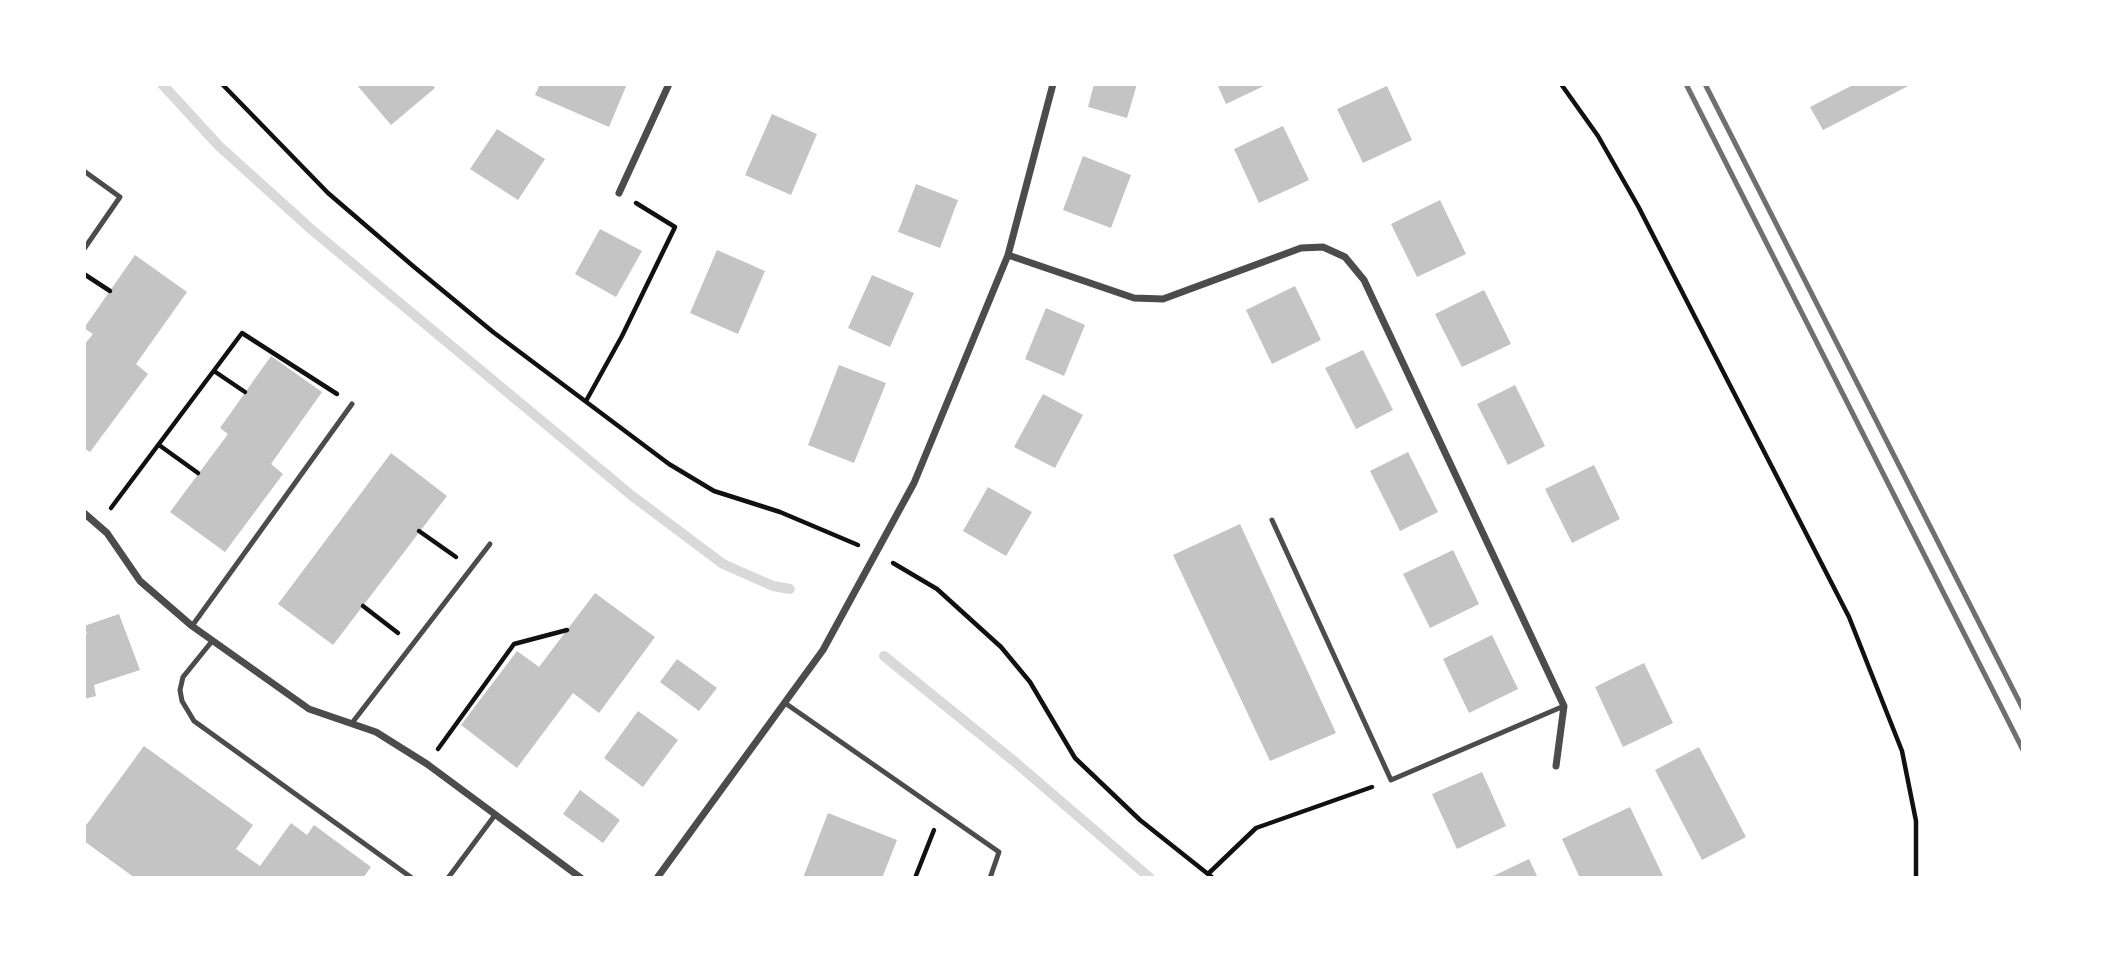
<!DOCTYPE html>
<html>
<head>
<meta charset="utf-8">
<style>
  body { margin:0 }
  #map { position:relative; width:2107px; height:962px; overflow:hidden; background:#fff; font-family:"Varela Round",sans-serif }
  canvas { display:block }
  .frame { position:absolute; inset:0; border:86px solid #fff; pointer-events:none }
</style>
</head>
<body>
<div id="map">
<canvas width="2107" height="962"></canvas>
<div class="frame"></div>
</div>
<script>
const c = document.querySelector('canvas').getContext('2d');
c.lineJoin = 'round';
const toPath = rows => new Path2D(rows.map(r => 'M' + r).join(''));
function trace(path, color, width, dash) { c.strokeStyle = color; c.lineWidth = width; c.lineCap = dash ? 'butt' : 'round'; c.setLineDash(dash || []); c.stroke(path); }
function fill(path, color) { c.fillStyle = color; c.fill(path, 'evenodd'); }
trace(toPath([
  [162,84,219,146,312,230,631,495,723,564,773,586,790,589],
  [884,656,1015,762,1150,878]
]), '#d9d9d9', 10);
fill(toPath([
  [356,84,432,84,435,88,391,125],
  [540,84,627,84,609,127,535,95],
  [1094,84,1137,84,1127,118,1088,107],
  [1217,84,1268,84,1226,104],
  [1855,84,1912,84,1823,130,1810,107],
  [1387,86,1412,140,1363,163,1337,109],
  [772,114,817,134,791,195,745,175],
  [1283,126,1309,180,1259,203,1234,149],
  [497,129,545,159,518,200,470,169],
  [1083,156,1131,175,1111,228,1063,210],
  [916,184,958,200,940,248,898,232],
  [1440,200,1466,254,1417,277,1391,224],
  [600,229,642,251,616,297,575,274],
  [717,250,765,271,738,334,690,313],
  [135,255,187,292,136,364,148,374,90,452,84,448,84,345,93,334,84,328],
  [872,275,914,293,890,347,848,328],
  [1295,286,1321,340,1272,364,1246,310],
  [1484,290,1511,344,1462,367,1435,314],
  [1046,308,1085,325,1064,376,1025,359],
  [1363,350,1393,410,1356,429,1325,368],
  [271,356,322,392,271,464,283,474,225,552,170,512,228,434,220,428],
  [839,365,886,383,854,463,808,445],
  [1515,385,1545,446,1508,465,1477,404],
  [1043,394,1083,415,1055,468,1014,447],
  [1408,452,1438,512,1400,531,1370,471],
  [391,453,447,496,333,645,278,604],
  [1594,465,1620,519,1572,543,1545,489],
  [988,487,1032,512,1006,556,963,531],
  [1240,524,1336,733,1270,761,1173,555],
  [1453,550,1479,604,1430,628,1403,574],
  [595,593,655,637,599,713,573,693,517,768,461,725,517,651,539,667],
  [119,614,140,670,94,685,96,696,84,699,84,635,87,634,84,626],
  [1492,635,1518,689,1469,713,1443,659],
  [677,659,717,688,699,711,660,682],
  [1644,663,1673,723,1623,747,1595,687],
  [638,711,678,740,643,787,604,758],
  [144,746,253,825,236,849,260,866,291,823,307,835,314,825,371,867,363,878,135,878,84,841,84,828],
  [1699,747,1746,837,1702,860,1655,770],
  [1482,772,1506,826,1457,849,1432,794],
  [580,790,620,820,603,843,563,814],
  [1630,807,1664,878,1580,878,1562,839],
  [828,813,897,840,882,878,803,878],
  [1529,859,1538,878,1489,878]
]), '#c4c4c4');
trace(toPath([
  [222,84,328,193,413,266,493,332,669,464,714,491,780,512,858,545],
  [1561,84,1598,136,1638,206,1849,617,1902,751,1916,821,1916,878],
  [84,274,110,291],
  [214,371,245,392],
  [586,401,622,336,675,227,636,203],
  [159,445,198,473],
  [111,508,242,333,337,394],
  [419,531,456,557],
  [893,563,937,589,1001,647,1030,682,1075,758,1140,820,1213,878],
  [363,606,398,633],
  [438,749,514,644,567,630],
  [1209,873,1256,828,1372,787],
  [915,878,934,830]
]), '#111', 4.5);
trace(toPath([
  [84,171,120,197,84,249],
  [1272,520,1391,780,1564,706],
  [192,626,352,404],
  [213,640,183,677,180,690,182,701,194,721,412,878],
  [785,703,999,852,990,878],
  [352,723,490,544],
  [448,878,495,815]
]), '#4c4c4c', 5);
trace(toPath([
  [619,193,669,84],
  [1008,255,1134,298,1163,299,1301,248,1323,247,1345,257,1364,280,1564,706,1556,766],
  [84,513,107,533,140,581,192,626,309,709,376,732,427,764,581,878],
  [657,878,823,650,914,483,1008,255,1053,84]
]), '#4c4c4c', 7);
trace(toPath([
  [1686,84,2023,750],
  [1705,84,2023,709]
]), '#707070', 5);
</script>
</body>
</html>
